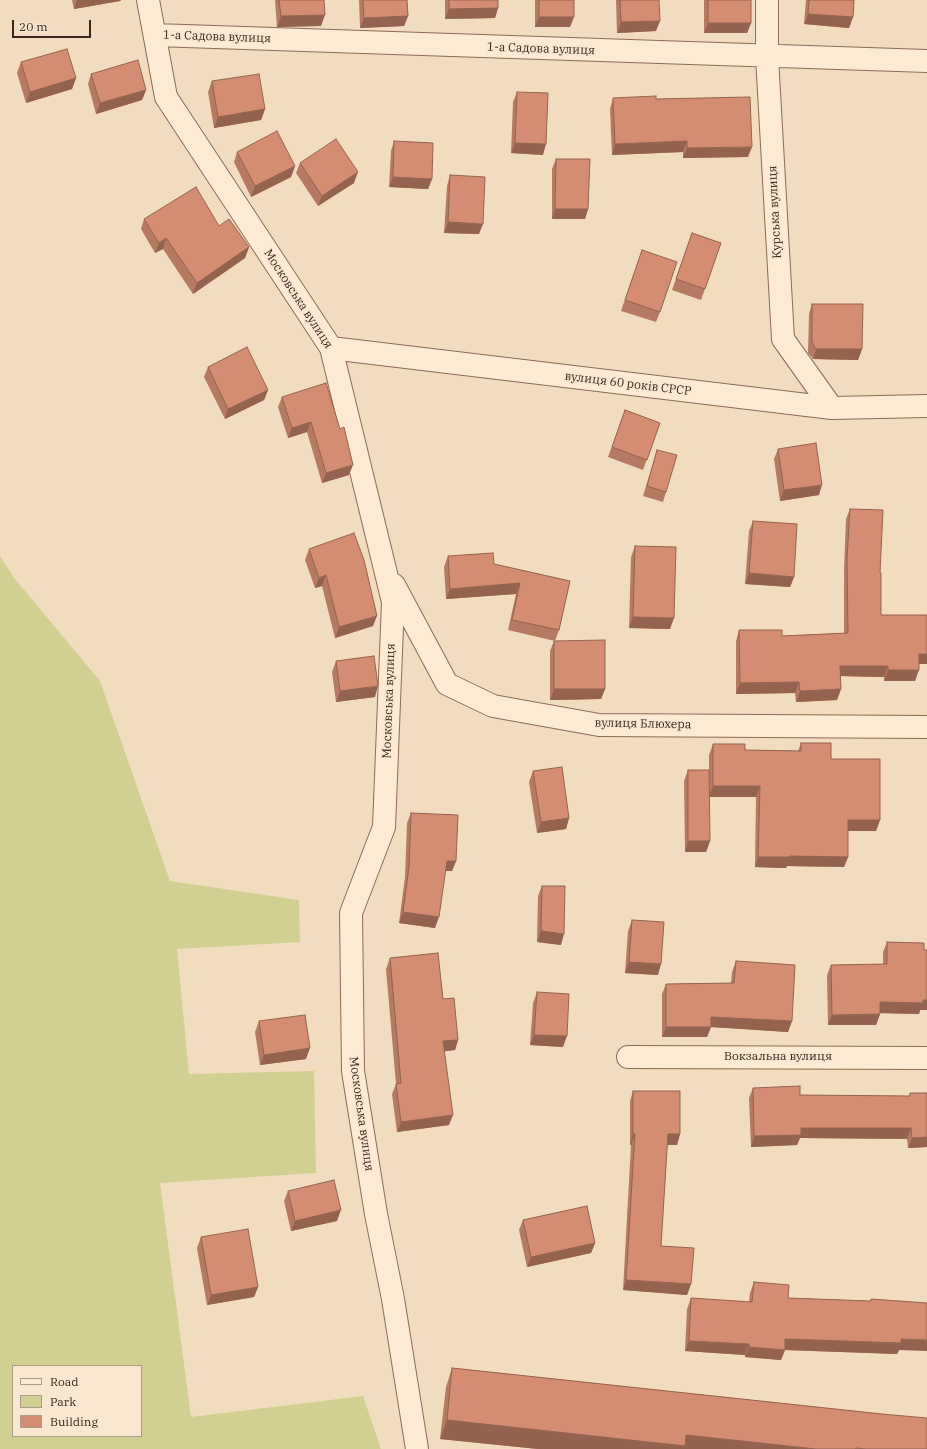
<!DOCTYPE html>
<html>
<head>
<meta charset="utf-8">
<style>
  body { margin:0 }
  #map { position:relative; width:927px; height:1449px; overflow:hidden; background:#f2dcbf; font-family:"IBM Plex Serif",serif }
  canvas { display:block }
  .legend { position:absolute; left:12px; top:1365px; width:130px; height:72px; box-sizing:border-box; background:#f9e7d0; border:1px solid #ad9a88; margin:0; padding:5px 7px; list-style:none; font-size:12px; color:#3b261c }
  .legend li { display:flex; align-items:center; gap:8px; height:20px }
  .legend b { width:20px; border:1px solid #ad9a88 }
  .scale { position:absolute; left:12px; top:20px; width:79px; height:18px; box-sizing:border-box; border:2px solid #3b261c; border-top:0; padding-left:5px; font-size:12px; line-height:14px; white-space:nowrap; color:#3b261c; -webkit-text-stroke:3px #f9e7d0; paint-order:stroke }
</style>
</head>
<body>
<div id="map">
<canvas width="927" height="1449"></canvas>
<ul class="legend">
<li><b style="height:5px;background:#fcead3"></b>Road</li>
<li><b style="height:11px;background:#d1d092"></b>Park</li>
<li><b style="height:11px;background:#d48d72"></b>Building</li>
</ul>
<div class="scale">20 m</div>
</div>
<script>
const c = document.querySelector('canvas').getContext('2d');
c.lineJoin = 'round';
function fill(path, color) { c.fillStyle = color; c.fill(path, 'evenodd'); }
const toPath = rows => new Path2D(rows.map(r => 'M' + r).join(''));
function trace(path, color, width, dash) { c.strokeStyle = color; c.lineWidth = width; c.lineCap = dash ? 'butt' : 'round'; c.setLineDash(dash || []); c.stroke(path); }
function label(font, color, halo, rows, align = 'center') {
  c.font = font + ' "IBM Plex Serif",serif'; c.lineWidth = 3.5; c.setLineDash([]); c.textBaseline = 'middle'; c.strokeStyle = halo; c.fillStyle = color; for (const [text, x, y, turn = 0] of rows) {
    c.save(); c.translate(x, y); c.rotate((+turn || 0) * Math.PI / 180); c.textAlign = isNaN(turn) ? turn : align; if (halo) c.strokeText(text, 0, 0); c.fillText(text, 0, 0); c.restore();
  }
}
fill(toPath([
  [0,556,14,578,100,681,170,881,299,900,300,942,177,949,189,1074,314,1071,316,1173,160,1183,191,1417,363,1396,381,1449,0,1449],
  [13,1366,141,1366,141,1436,13,1436]
]), '#d1d092');
const street = toPath([
  [148,0,166,97,331,348,393,602,384,827,351,913,353,1071,376,1214,393,1299,417,1449],
  [767,0,767,57,783,339,832,408],
  [155,35,927,61],
  [331,348,832,408,927,406],
  [394,585,447,684,493,706,599,725,927,727],
  [628,1057,927,1058]
]);
trace(street, '#8d6b56', 24);
trace(street, '#fcead3', 22);
fill(toPath([
  [72,0,121,0,120,1,74,9],
  [275,0,324,0,321,26,277,27],
  [359,0,407,0,408,16,404,26,360,28],
  [445,0,498,0,498,8,495,18,445,19],
  [535,0,574,0,570,27,535,27],
  [616,0,659,0,656,31,617,33],
  [704,0,751,0,751,23,747,33,704,33],
  [806,0,854,0,853,17,849,28,804,24],
  [21,62,76,78,72,89,26,103,17,73],
  [91,74,146,90,142,100,96,114,88,84],
  [212,81,265,109,261,120,214,128,208,92],
  [517,92,543,155,511,153,513,102],
  [613,98,656,99,748,157,683,158,683,152,612,155,610,109],
  [394,141,432,179,428,189,389,187,391,151],
  [237,152,295,166,291,177,251,197,234,162],
  [556,159,588,209,585,219,552,219,552,169],
  [300,163,354,183,318,206,296,173],
  [450,175,479,234,444,233,447,186],
  [144,219,219,226,249,247,245,258,193,294,163,249,155,253,141,229],
  [692,233,721,243,701,300,672,290],
  [638,261,660,312,656,322,621,311],
  [812,304,862,349,858,360,813,359,808,353,809,314],
  [208,367,268,390,264,400,225,419,204,377],
  [282,397,340,429,349,475,322,483,307,432,288,438,278,407],
  [625,410,660,423,643,470,608,457],
  [778,449,819,495,780,501,774,459],
  [657,450,666,492,663,502,643,496,654,460],
  [850,509,880,573,881,615,927,615,927,664,919,664,915,681,884,681,884,677,840,676,841,689,837,700,796,702,795,693,736,694,736,641,739,630,782,636,844,633,844,569,846,519],
  [753,521,794,577,790,587,745,584,749,531],
  [635,546,670,629,629,628,631,557],
  [309,549,373,626,335,638,322,586,315,588,305,560],
  [448,556,494,564,570,581,559,630,555,641,605,689,601,699,550,700,550,651,554,641,555,641,508,630,516,594,446,599,444,567],
  [336,661,375,697,336,702,332,672],
  [801,743,831,759,880,820,876,831,848,831,848,857,844,867,787,866,786,868,755,867,756,797,709,797,709,755,713,744,745,750,798,751],
  [688,770,710,841,706,852,685,852,684,781],
  [533,771,569,818,566,829,537,833,529,782],
  [411,813,456,861,452,871,445,871,435,928,399,923,405,877,407,823],
  [542,886,561,945,537,942,538,896],
  [632,920,658,975,625,973,628,931],
  [887,942,924,950,927,950,927,1010,920,1010,919,1014,880,1013,880,1014,876,1025,828,1025,827,975,831,965,883,964,883,952],
  [390,958,443,999,458,1040,455,1050,444,1051,449,1125,397,1132,392,1094,396,1084,386,969],
  [736,961,792,1021,788,1032,711,1027,707,1037,662,1037,662,994,666,984,731,983,732,972],
  [537,992,563,1047,530,1045,533,1003],
  [259,1021,306,1059,260,1065,255,1032],
  [753,1088,800,1095,909,1096,910,1093,927,1093,927,1147,908,1148,907,1139,800,1138,797,1145,751,1147,749,1098],
  [633,1091,680,1134,677,1145,667,1145,661,1246,691,1284,687,1295,623,1290,631,1145,630,1145,630,1101],
  [288,1191,337,1221,291,1231,284,1201],
  [523,1220,595,1243,591,1253,527,1267,519,1230],
  [201,1237,258,1287,254,1297,207,1305,197,1248],
  [754,1282,788,1298,870,1301,871,1299,899,1350,897,1354,785,1350,781,1360,745,1357,745,1355,685,1351,687,1309,691,1298,749,1302,750,1293],
  [452,1368,882,1414,927,1449,538,1449,440,1439,446,1387]
]), '#b67962');
fill(toPath([
  [77,0,121,0,120,1,74,9],
  [498,8,495,18,445,19,449,9],
  [808,14,853,17,849,28,804,24],
  [325,15,321,26,277,27,281,16],
  [408,16,404,26,360,28,364,18],
  [539,17,574,17,570,27,535,27],
  [660,21,656,31,617,33,621,22],
  [708,23,751,23,747,33,704,33],
  [76,78,72,89,26,103,30,92],
  [146,90,142,100,96,114,100,103],
  [265,109,261,120,214,128,218,117],
  [687,141,683,152,612,155,615,144],
  [515,143,546,144,543,155,511,153],
  [752,147,748,157,683,158,687,148],
  [295,166,291,177,251,197,255,186],
  [358,172,354,183,318,206,322,196],
  [393,177,432,179,428,189,389,187],
  [555,209,588,209,585,219,552,219],
  [448,222,483,224,479,234,444,233],
  [166,238,163,249,155,253,159,243],
  [249,247,245,258,193,294,197,283],
  [816,349,862,349,858,360,813,359],
  [268,390,264,400,225,419,228,409],
  [311,422,307,432,288,438,292,428],
  [353,465,349,475,322,483,326,473],
  [822,485,819,495,780,501,784,490],
  [749,573,794,577,790,587,745,584],
  [326,575,322,586,315,588,319,578],
  [520,583,516,594,446,599,450,589],
  [377,616,373,626,335,638,339,627],
  [633,617,674,618,670,629,629,628],
  [919,654,927,654,927,664,915,664],
  [840,666,888,666,884,677,836,676],
  [888,670,919,670,915,681,884,681],
  [799,682,795,693,736,694,740,683],
  [378,686,375,697,336,702,340,691],
  [554,689,605,689,601,699,550,700],
  [841,689,837,700,796,702,800,691],
  [713,786,760,786,756,797,709,797],
  [569,818,566,829,537,833,541,822],
  [848,820,880,820,876,831,844,831],
  [688,841,710,841,706,852,685,852],
  [790,856,848,857,844,867,787,866,786,868,755,867,758,857],
  [447,861,456,861,452,871,443,871],
  [403,912,439,917,435,928,399,923],
  [541,931,564,934,561,945,537,942],
  [629,962,661,964,658,975,625,973],
  [923,1000,927,1000,927,1010,920,1010,919,1014,876,1013,880,1002],
  [880,1014,876,1025,828,1025,832,1015],
  [711,1017,792,1021,788,1032,711,1027,707,1037,662,1037,666,1027],
  [534,1035,567,1036,563,1047,530,1045],
  [458,1040,455,1050,439,1052,443,1041],
  [310,1048,306,1059,260,1065,264,1055],
  [453,1115,449,1125,397,1132,401,1122],
  [801,1128,911,1128,907,1139,800,1138,797,1145,751,1147,754,1136],
  [633,1134,635,1134,631,1145,630,1145],
  [668,1134,680,1134,677,1145,664,1145],
  [927,1137,927,1147,908,1148,912,1138],
  [341,1210,337,1221,291,1231,295,1221],
  [595,1243,591,1253,527,1267,531,1257],
  [626,1280,691,1284,687,1295,623,1290],
  [258,1287,254,1297,207,1305,211,1295],
  [785,1339,901,1339,927,1340,927,1351,899,1350,897,1354,785,1350,781,1360,745,1357,749,1347],
  [689,1341,749,1344,745,1355,685,1351],
  [447,1420,686,1435,816,1449,538,1449,440,1439]
]), '#946350');
const building = toPath([
  [279,0,324,0,325,15,281,16,279,0],
  [363,0,407,0,408,16,364,18,363,0],
  [449,0,498,0,498,8,449,9,449,0],
  [539,0,574,0,574,17,539,17,539,0],
  [620,0,659,0,660,21,621,22,620,0],
  [708,0,751,0,751,23,708,23,708,0],
  [809,0,854,0,853,17,808,14,809,0],
  [67,49,76,78,30,92,21,62,67,49],
  [138,60,146,90,100,103,91,74,138,60],
  [259,74,265,109,218,117,212,81,259,74],
  [517,92,548,93,546,144,515,143,517,92],
  [656,96,656,99,750,97,752,147,687,148,687,141,615,144,613,98,656,96],
  [277,131,295,166,255,186,237,152,277,131],
  [336,139,358,172,322,196,300,163,336,139],
  [394,141,433,143,432,179,393,177,394,141],
  [556,159,590,159,588,209,555,209,556,159],
  [450,175,485,177,483,224,448,222,450,175],
  [196,187,219,226,229,219,249,247,197,283,166,238,159,243,144,219,196,187],
  [692,233,721,243,705,289,676,279,692,233],
  [642,250,677,262,660,312,625,300,642,250],
  [812,304,863,304,862,349,816,349,812,343,812,304],
  [247,347,268,390,228,409,208,367,247,347],
  [326,383,340,429,344,427,353,465,326,473,311,422,292,428,282,397,326,383],
  [625,410,660,423,647,460,612,447,625,410],
  [816,443,822,485,784,490,778,449,816,443],
  [657,450,677,455,666,492,647,486,657,450],
  [850,509,883,510,880,573,881,573,881,615,927,615,927,654,919,654,919,670,888,670,888,666,840,666,841,689,800,691,799,682,740,683,739,630,782,630,782,636,848,633,847,559,850,509],
  [753,521,797,524,794,577,749,573,753,521],
  [354,533,364,560,377,616,339,627,326,575,319,578,309,549,354,533],
  [635,546,676,547,674,618,633,617,635,546],
  [493,553,494,564,570,581,559,630,512,620,520,583,450,589,448,556,493,553],
  [605,640,605,689,554,689,554,641,605,640],
  [374,656,378,686,340,691,336,661,374,656],
  [801,743,831,743,831,759,880,759,880,820,848,820,848,857,790,856,790,857,758,857,760,786,713,786,713,744,745,744,745,750,801,751,801,743],
  [562,767,569,818,541,822,533,771,562,767],
  [688,770,709,770,710,841,688,841,688,770],
  [411,813,458,815,456,861,447,861,439,917,403,912,409,867,411,813],
  [542,886,565,886,564,934,541,931,542,886],
  [632,920,664,922,661,964,629,962,632,920],
  [887,942,924,943,924,950,927,950,927,1000,923,1000,923,1003,880,1002,880,1014,832,1015,831,965,887,964,887,942],
  [438,953,443,999,454,998,458,1040,443,1041,453,1115,401,1122,396,1084,401,1083,390,958,438,953],
  [736,961,795,965,792,1021,711,1017,711,1027,666,1027,666,984,734,983,736,961],
  [537,992,569,994,567,1036,534,1035,537,992],
  [305,1015,310,1048,264,1055,259,1021,305,1015],
  [800,1086,800,1095,910,1096,910,1093,927,1093,927,1137,912,1138,911,1128,801,1128,801,1135,754,1136,753,1088,800,1086],
  [633,1091,680,1091,680,1134,668,1134,661,1246,694,1248,691,1284,626,1280,635,1134,633,1134,633,1091],
  [334,1180,341,1210,295,1221,288,1191,334,1180],
  [587,1206,595,1243,531,1257,523,1220,587,1206],
  [248,1229,258,1287,211,1295,201,1237,248,1229],
  [754,1282,789,1285,788,1298,871,1301,871,1299,927,1303,927,1340,901,1339,901,1343,785,1339,785,1350,749,1347,749,1344,689,1341,691,1298,752,1302,754,1282],
  [452,1368,882,1414,927,1418,927,1449,866,1449,856,1448,856,1449,816,1449,686,1435,685,1446,447,1420,452,1368]
]);
fill(building, '#d48d72');
trace(building, '#946350', 1);
label('12px', '#3b261c', '#f9e7d0', [
  ["1-а Садова вулиця",217,37,2],
  ["1-а Садова вулиця",541,49,2],
  ["Курська вулиця",775,212,-93],
  ["Московська вулиця",298,299,57],
  ["вулиця 60 років СРСР",628,384,7],
  ["Московська вулиця",389,701,-88],
  ["вулиця Блюхера",643,724,1],
  ["Вокзальна вулиця",778,1057],
  ["Московська вулиця",361,1114,82]
]);
</script>
</body>
</html>
